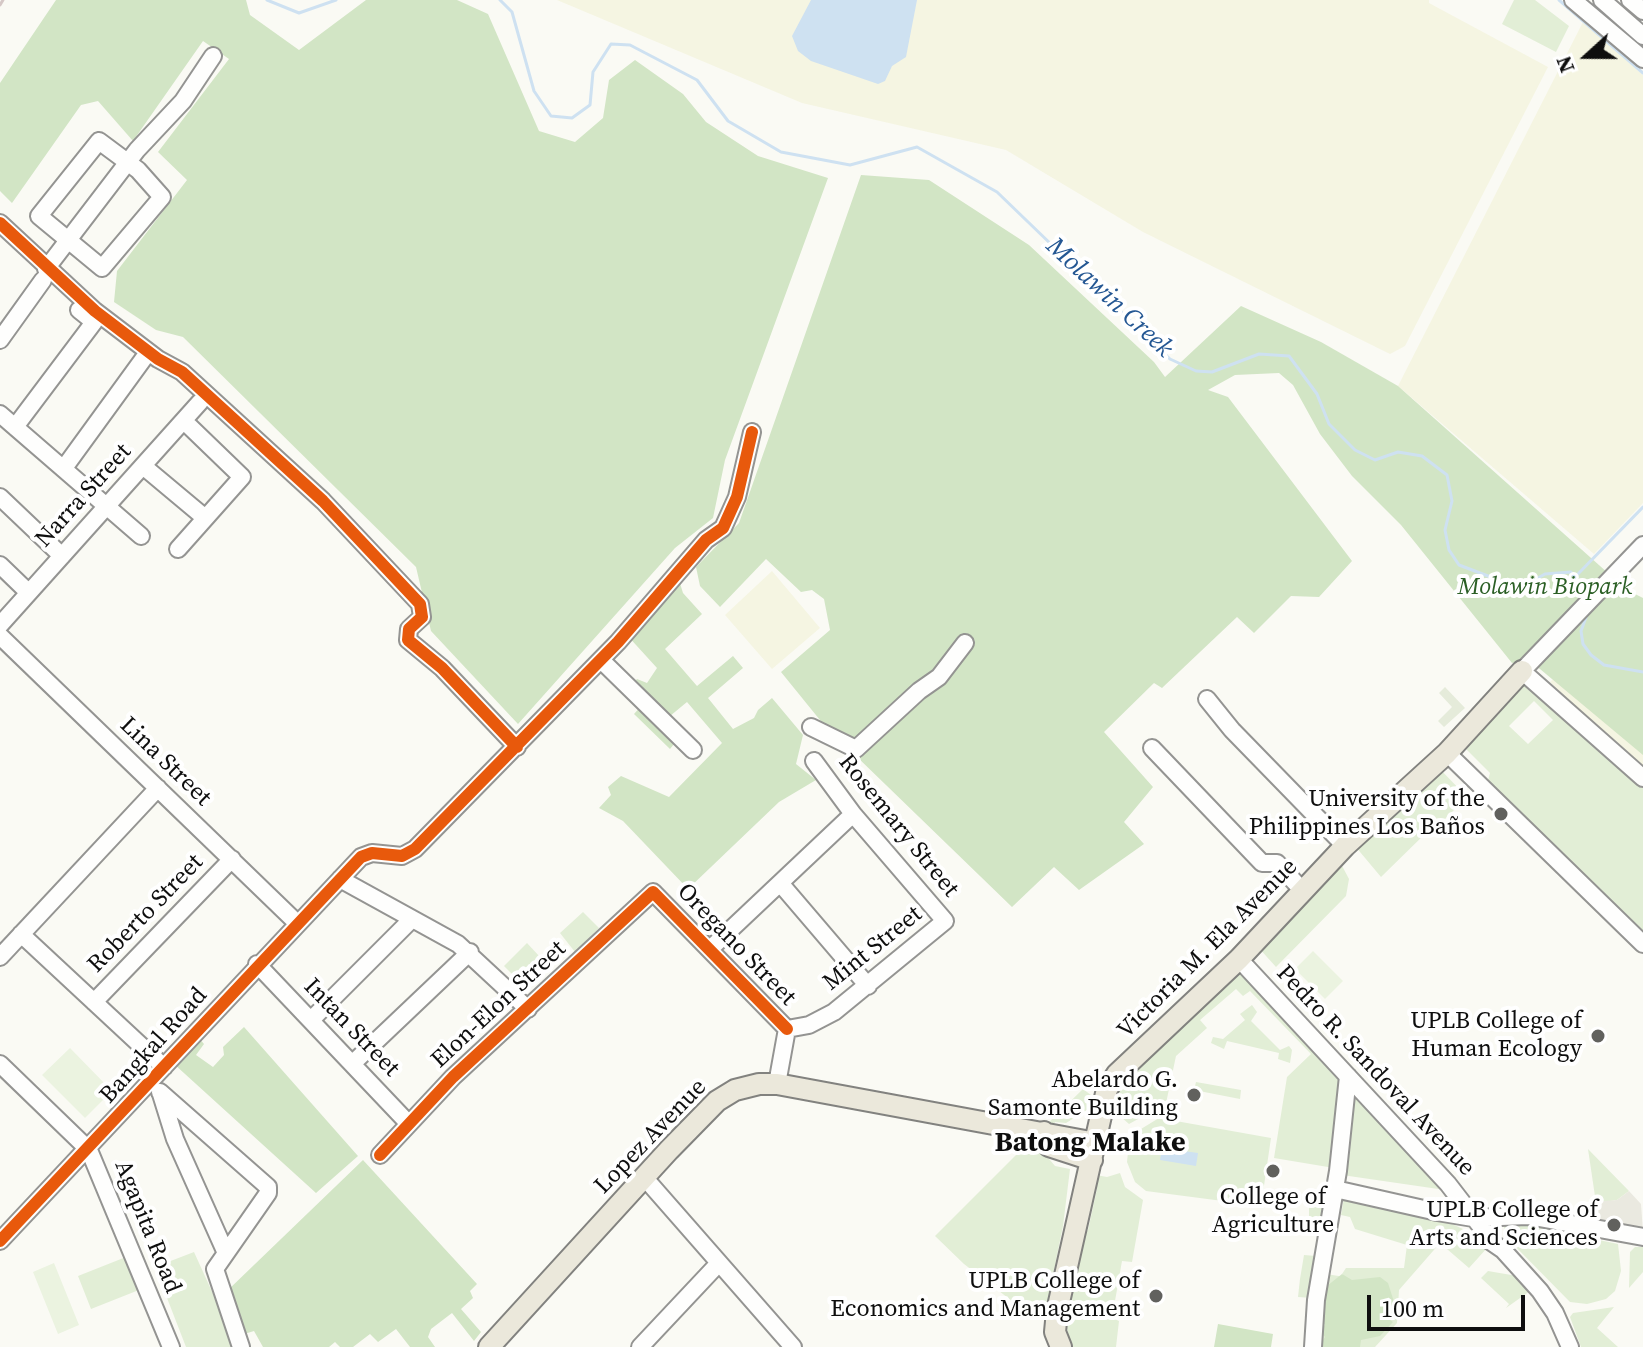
<!DOCTYPE html>
<html>
<head>
<meta charset="utf-8">
<style>
  body { margin:0 }
  #map { position:relative; width:1643px; height:1347px; overflow:hidden; background:#fafaf4; font-family:"Source Serif 4",serif }
  canvas { display:block }
  .north { position:absolute; left:1547px; top:16px; width:80px; height:80px; -webkit-text-stroke:6px #fff; paint-order:stroke; rotate:249deg; font-size:22px; font-weight:700; line-height:32px; text-align:center; color:#0e0e0e }
  .north::after { content:''; display:block; margin:auto; width:28px; height:36px; background:#0e0e0e; clip-path:polygon(50% 0,100% 100%,50% 72%,0 100%) }
  .scale { position:absolute; left:1367px; top:1295px; width:158px; height:36px; box-sizing:border-box; border:4px solid #0e0e0e; border-top:0; padding-left:10px; font-size:24px; line-height:28px; white-space:nowrap; color:#0e0e0e; -webkit-text-stroke:6px #fff; paint-order:stroke }
</style>
</head>
<body>
<div id="map">
<canvas width="1643" height="1347"></canvas>
<div class="north">N</div>
<div class="scale">100 m</div>
</div>
<script>
const c = document.querySelector('canvas').getContext('2d');
c.lineJoin = 'round';
function fill(path, color) { c.fillStyle = color; c.fill(path, 'evenodd'); }
const toPath = rows => new Path2D(rows.map(r => 'M' + r).join(''));
function trace(path, color, width, dash) { c.strokeStyle = color; c.lineWidth = width; c.lineCap = dash ? 'butt' : 'round'; c.setLineDash(dash || []); c.stroke(path); }
function label(font, color, halo, rows, align = 'center') {
  c.font = font + ' "Source Serif 4",serif'; c.lineWidth = 8; c.setLineDash([]); c.textBaseline = 'middle'; c.strokeStyle = halo; c.fillStyle = color; for (const [text, x, y, turn = 0] of rows) {
    c.save(); c.translate(x, y); c.rotate((+turn || 0) * Math.PI / 180); c.textAlign = isNaN(turn) ? turn : align; if (halo) c.strokeText(text, 0, 0); c.fillText(text, 0, 0); c.restore();
  }
}
fill(toPath([
  [557,0,1429,0,1429,3,1548,67,1405,346,1390,354,1143,232,1006,150,802,103],
  [1583,22,1643,75,1643,503,1594,554,1398,386],
  [772,571,820,628,772,669,725,615],
  [1563,670,1643,683,1643,771,1550,682]
]), '#f5f5e2');
fill(toPath([
  [1514,0,1535,0,1569,26,1556,52,1502,24],
  [1528,684,1643,788,1643,941,1486,788,1490,773,1459,742,1517,687],
  [1534,701,1553,720,1528,744,1509,726],
  [1436,765,1467,797,1444,820,1433,818,1424,825,1428,831,1381,877,1355,846],
  [1340,862,1349,879,1346,896,1276,967,1258,947],
  [583,912,599,928,575,952,560,933],
  [527,943,540,957,517,979,504,966],
  [1239,963,1452,1191,1342,1175,1334,1168,1274,1158,1287,1077,1311,1054,1250,991,1243,996,1236,989,1200,1020,1207,1028,1176,1056,1165,1108,1160,1107,1129,1124,1121,1117,1110,1115,1116,1090,1124,1076,1129,1076],
  [1252,1005,1257,1012,1251,1021,1280,1050,1289,1046,1292,1050,1290,1063,1278,1059,1279,1053,1227,1041,1224,1049,1211,1043,1213,1037,1223,1039,1245,1020,1240,1014],
  [1196,1082,1241,1090,1240,1099,1194,1090],
  [1083,1089,1091,1095,1087,1110,1066,1123,1055,1122,1053,1127,1046,1125],
  [1159,1118,1271,1138,1261,1206,1146,1191,1135,1182,1127,1162,1129,1142,1136,1132],
  [1025,1146,1045,1154,1055,1166,1070,1169,1063,1226,1045,1314,1034,1318,964,1264,935,1236],
  [1588,1149,1629,1191,1617,1200,1596,1203],
  [1120,1173,1125,1187,1143,1200,1132,1262,1122,1261,1112,1318,1119,1321,1116,1347,1071,1347,1065,1319,1082,1235,1088,1230,1097,1189,1096,1175,1107,1177],
  [1271,1190,1328,1201,1312,1298,1298,1297,1300,1279,1304,1255,1316,1256,1322,1227,1314,1225,1309,1216,1309,1203,1270,1196],
  [1344,1198,1437,1217,1465,1230,1487,1248,1469,1268,1440,1243,1399,1290,1397,1323,1375,1347,1320,1347,1326,1274,1345,1277,1342,1274,1346,1268,1404,1268,1407,1245,1355,1229,1350,1217,1341,1215],
  [1513,1222,1618,1244,1621,1271,1615,1291,1606,1299,1587,1304,1570,1302,1506,1237,1504,1227],
  [1635,1247,1643,1247,1643,1272,1629,1288,1630,1252],
  [194,1252,214,1296,232,1347,186,1347,155,1267],
  [131,1255,144,1288,91,1309,78,1276],
  [1488,1271,1517,1276,1530,1291,1506,1308,1509,1304,1481,1278],
  [1614,1307,1597,1328,1618,1347,1581,1347,1570,1317,1573,1313]
]), '#e2eed6');
fill(toPath([
  [56,0,246,0,250,15,299,50,366,0,457,0,488,14,539,131,575,142,603,118,609,80,635,60,683,94,706,122,758,156,828,178,725,460,713,518,675,548,518,724,431,631,416,567,183,337,156,330,114,302,117,271,187,180,158,152,229,59,203,41,133,141,98,101,81,105,12,203,0,191,0,83],
  [861,175,929,180,1029,245,1154,362,1165,377,1241,306,1321,342,1398,386,1627,590,1643,598,1643,755,1540,669,1526,660,1512,663,1401,525,1352,476,1320,434,1293,385,1279,373,1235,375,1208,390,1228,397,1352,561,1319,597,1291,596,1254,633,1237,617,1162,688,1154,683,1104,732,1153,787,1124,822,1144,844,1079,890,1054,867,1012,907,824,725,781,672,830,630,824,599,812,590,801,592,766,559,720,607,700,586,696,567,739,523],
  [678,577,683,593,702,614,665,649,697,686,733,656,743,668,708,698,733,729,754,718,758,710,772,698,803,735,796,764,816,780,779,802,688,889,623,821,599,808,611,795,608,787,621,776,669,797,722,743,687,702,664,721,678,739,670,749,634,714,642,705,628,689,637,679,647,683,657,668,626,634],
  [244,1027,358,1156,316,1193,174,1064,198,1037,204,1044,196,1055,213,1067,224,1055,223,1047],
  [363,1160,477,1284,470,1291,473,1298,461,1309,481,1332,474,1341,452,1313,431,1329,428,1337,435,1347,410,1347,396,1329,378,1342,370,1334,353,1347,340,1347,335,1342,329,1347,263,1347,254,1331,241,1335,227,1291],
  [1342,1274,1352,1280,1380,1277,1388,1283,1395,1305,1387,1318,1393,1322,1380,1336,1361,1340,1360,1347,1319,1347,1325,1337,1320,1330,1325,1325,1317,1316,1322,1290],
  [1218,1324,1273,1334,1271,1347,1214,1347]
]), '#d2e5c5');
fill(toPath([
  [1445,687,1465,708,1444,727,1438,721,1452,707,1439,693]
]), '#e5ebda');
fill(toPath([
  [1313,951,1343,981,1325,999,1295,969],
  [70,1048,112,1091,85,1118,42,1075],
  [54,1263,79,1325,58,1334,33,1272]
]), '#ebf3e0');
fill(toPath([
  [1629,1191,1641,1204,1643,1232,1593,1222,1591,1202,1617,1200]
]), '#eae9e0');
fill(toPath([
  [811,0,917,0,906,57,892,66,885,81,878,84,811,61,798,51,792,36],
  [1162,1148,1198,1153,1196,1166,1160,1160]
]), '#cee1f1');
trace(toPath([
  [267,0,299,13,336,0],
  [500,0,512,12,534,91,551,116,572,118,590,105,593,72,611,44,630,45,697,80,728,121,781,152,850,165,917,147,997,192,1170,359,1196,371,1212,372,1259,354,1289,356,1317,394,1329,424,1355,450,1375,460,1398,452,1422,456,1447,475,1452,501,1445,530,1449,550,1459,565,1488,576,1503,592,1513,592,1545,574,1571,572,1585,596],
  [1559,0,1643,73],
  [1576,576,1643,507],
  [1588,612,1581,631,1583,644,1591,655,1604,665,1643,672]
]), '#cee1f1', 3);
const minor = toPath([
  [1573,0,1643,59],
  [1602,0,1643,36],
  [1630,0,1643,11],
  [99,141,138,170,162,197,102,268,39,216,99,141],
  [0,223,95,311,158,359,182,372,323,501,420,604,422,617,409,629,408,640,442,668,517,747],
  [46,269,137,150,183,101,213,56],
  [0,340,43,280],
  [0,414,141,536],
  [15,427,94,322,79,310],
  [143,466,204,517],
  [64,468,144,358],
  [0,497,62,556],
  [1643,545,1522,671,1643,778],
  [178,549,242,477,184,421],
  [0,565,28,592],
  [0,625,200,402],
  [0,636,297,923],
  [601,660,693,750],
  [1207,699,1232,730,1345,846],
  [811,727,856,749,919,691,939,677,965,643],
  [1152,748,1262,863,1277,863,1303,891],
  [1447,753,1643,944],
  [340,879,458,944,528,1009],
  [780,883,868,986],
  [21,934,164,1067],
  [710,949,853,814],
  [0,957,158,788],
  [1239,959,1448,1184,1492,1241],
  [257,964,409,1124],
  [94,1002,232,859],
  [311,1020,412,919],
  [787,1029,809,1025,834,1012,945,921,853,814,814,761],
  [0,1064,89,1150,171,1347],
  [352,1064,470,952],
  [777,1084,787,1029],
  [160,1092,268,1187,268,1193,215,1269,241,1347],
  [161,1094,175,1139,225,1251],
  [380,1155,453,1077,653,892,787,1029],
  [644,1177,793,1347],
  [1335,1189,1437,1212,1473,1218,1528,1216,1643,1237],
  [1484,1237,1503,1250,1540,1291,1555,1313,1570,1347],
  [0,1241,361,857,372,853,402,856,415,849,618,642,706,540,723,528,737,497,752,432],
  [640,1347,719,1263],
  [1313,1347,1316,1300,1338,1171,1348,1076]
]);
const major = toPath([
  [1044,1132,1049,1146,1092,1160],
  [489,1347,669,1150,717,1101,735,1090,759,1084,777,1084,1096,1143],
  [1061,1347,1055,1332,1057,1311,1107,1089,1117,1074,1239,959,1345,846,1447,753,1522,671]
]);
trace(minor, '#949492', 20);
trace(major, '#82827f', 24);
trace(minor, '#fefefd', 16);
trace(major, '#ebe8db', 20);
trace(toPath([
  [0,5,3,0]
]), '#d5c8c6', 3);
trace(toPath([
  [0,223,95,311,158,359,182,372,323,501,420,604,422,617,409,629,408,640,442,668,517,747],
  [380,1155,453,1077,653,892,787,1029],
  [0,1241,361,857,372,853,402,856,415,849,618,642,706,540,723,528,737,497,752,432]
]), '#e8590c', 12);
for (const [x, y, r, color] of [
  [1501,814,8,"#61615e"],
  [1598,1036,8,"#61615e"],
  [1194,1095,8,"#61615e"],
  [1273,1171,8,"#61615e"],
  [1614,1225,8,"#61615e"],
  [1156,1296,8,"#61615e"]
]) { const dot = new Path2D(); dot.arc(x, y, r, 0, 2 * Math.PI); c.fillStyle = color; c.fill(dot); trace(dot, '#fff', 3); }
label('24px', '#0e0e0e', '#fff', [
  ["Narra Street",84,496,-48],
  ["Lina Street",165,762,44],
  ["Rosemary Street",898,826,51],
  ["Roberto Street",146,914,-46],
  ["Oregano Street",736,945,46],
  ["Mint Street",873,949,-39],
  ["Victoria M. Ela Avenue",1208,949,-45],
  ["Elon-Elon Street",499,1005,-43],
  ["Intan Street",351,1028,46],
  ["Bangkal Road",154,1046,-48],
  ["Pedro R. Sandoval Avenue",1375,1071,47],
  ["Lopez Avenue",651,1137,-46],
  ["Agapita Road",147,1227,68]
]);
label('italic 24px', '#2b5f25', '#fff', [
  ["Molawin Biopark",1545,588]
]);
label('24px', '#0e0e0e', '#fff', [
  ["University of the",1485,800],
  ["Philippines Los Baños",1485,828],
  ["UPLB College of",1582,1022],
  ["Human Ecology",1582,1050],
  ["Abelardo G.",1178,1081],
  ["Samonte Building",1178,1109],
  ["College of",1273,1198,"center"],
  ["Agriculture",1273,1226,"center"],
  ["UPLB College of",1598,1211],
  ["Arts and Sciences",1598,1239],
  ["UPLB College of",1140,1282],
  ["Economics and Management",1140,1310]
], 'right');
label('italic 26px', '#245793', '#fff', [
  ["Molawin Creek",1109,298,43]
]);
label('bold 28px', '#0e0e0e', '#fff', [
  ["Batong Malake",1090,1144]
]);
</script>
</body>
</html>
